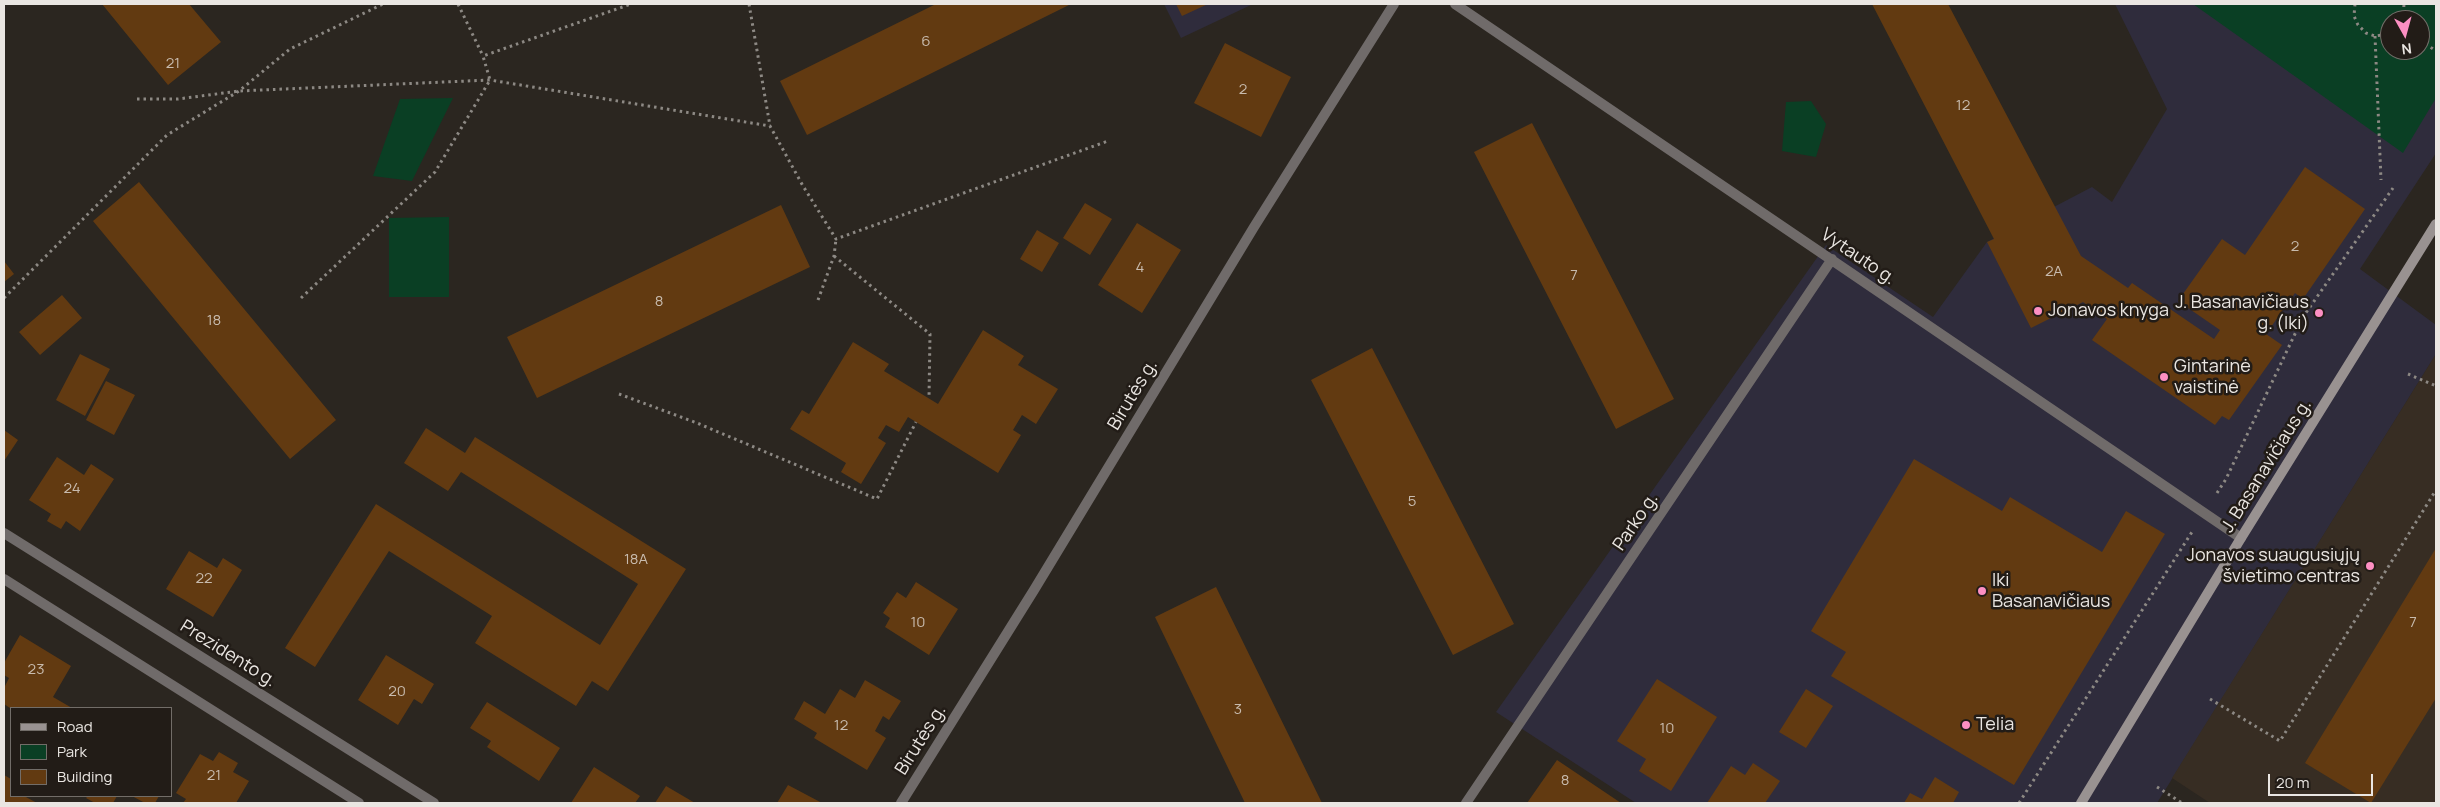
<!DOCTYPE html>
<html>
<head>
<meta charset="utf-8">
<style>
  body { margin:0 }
  #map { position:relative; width:2440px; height:807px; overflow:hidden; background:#2b2620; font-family:Manrope,sans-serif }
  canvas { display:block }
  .frame { position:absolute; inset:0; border:5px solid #eae6e2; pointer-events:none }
  .legend { position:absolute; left:10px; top:707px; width:162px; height:90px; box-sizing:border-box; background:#221c17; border:1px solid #726d68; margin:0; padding:6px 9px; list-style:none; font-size:15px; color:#eae6e2 }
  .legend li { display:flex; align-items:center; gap:10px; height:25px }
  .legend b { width:25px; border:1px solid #726d68 }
  .north { position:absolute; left:2380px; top:10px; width:50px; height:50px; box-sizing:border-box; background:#221c17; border:1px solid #726d68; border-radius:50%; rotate:173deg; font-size:14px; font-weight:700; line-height:20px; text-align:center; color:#eae6e2 }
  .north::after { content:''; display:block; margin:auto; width:18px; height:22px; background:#fc8fc2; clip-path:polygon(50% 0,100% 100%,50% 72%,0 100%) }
  .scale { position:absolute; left:2268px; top:774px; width:105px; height:22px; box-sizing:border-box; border:2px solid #eae6e2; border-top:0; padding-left:6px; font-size:15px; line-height:18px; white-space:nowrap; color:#eae6e2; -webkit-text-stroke:4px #221c17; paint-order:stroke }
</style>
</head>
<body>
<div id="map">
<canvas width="2440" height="807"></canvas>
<div class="frame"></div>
<ul class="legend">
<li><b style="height:6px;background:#999291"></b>Road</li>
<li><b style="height:14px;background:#0a3f24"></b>Park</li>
<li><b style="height:14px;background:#623a11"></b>Building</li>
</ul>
<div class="north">N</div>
<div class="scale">20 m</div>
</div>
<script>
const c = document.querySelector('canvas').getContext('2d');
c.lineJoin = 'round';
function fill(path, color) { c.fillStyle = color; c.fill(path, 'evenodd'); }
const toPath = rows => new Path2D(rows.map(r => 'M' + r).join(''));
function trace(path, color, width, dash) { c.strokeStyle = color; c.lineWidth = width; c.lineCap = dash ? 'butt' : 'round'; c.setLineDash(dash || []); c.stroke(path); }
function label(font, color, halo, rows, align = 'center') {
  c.font = font + ' Manrope,sans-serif'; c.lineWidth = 5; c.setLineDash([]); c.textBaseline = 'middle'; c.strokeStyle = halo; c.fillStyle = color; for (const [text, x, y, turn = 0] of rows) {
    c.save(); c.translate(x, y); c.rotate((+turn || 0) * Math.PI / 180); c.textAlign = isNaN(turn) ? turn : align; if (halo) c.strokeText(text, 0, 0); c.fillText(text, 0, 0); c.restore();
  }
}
fill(toPath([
  [1164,4,1253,4,1181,38],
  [2115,4,2436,4,2436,153,2360,269,2436,325,2436,354,2157,803,1636,803,1496,712,1826,245,1933,317,1987,242,2092,187,2112,202,2167,109],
  [2390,20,2420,20,2420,50,2390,50]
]), '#2f2c3c');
fill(toPath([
  [2436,354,2436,803,2210,803,2172,778]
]), '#372d23');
fill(toPath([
  [2193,4,2436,4,2436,98,2403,153],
  [2390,20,2420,20,2420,50,2390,50],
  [453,98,412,181,373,176,400,99],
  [1811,101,1826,124,1816,157,1782,151,1786,102],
  [449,217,449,297,389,297,389,218]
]), '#0a3f24');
fill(toPath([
  [102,4,189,4,221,42,168,85],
  [936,4,1071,4,807,135,780,81],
  [1176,4,1208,4,1182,16],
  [1872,4,1948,4,2081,256,2128,288,2132,283,2214,339,2220,330,2178,301,2222,239,2245,255,2305,167,2365,209,2303,299,2295,293,2266,334,2282,345,2229,420,2222,416,2215,425,2092,340,2107,319,2083,302,2031,328,1987,242,1994,239],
  [1225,43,1291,77,1261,137,1194,103],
  [1532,123,1674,399,1616,429,1474,152],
  [139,182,336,420,290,459,93,221],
  [1085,203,1112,219,1090,255,1063,238],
  [781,205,810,267,537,398,507,337],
  [1137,223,1181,250,1142,313,1098,285],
  [1037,230,1059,243,1042,272,1020,259],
  [4,261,14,274,4,282],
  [62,295,82,318,40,355,19,332],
  [983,330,1024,356,1018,365,1058,389,1036,424,1022,415,1013,430,1021,435,998,473,908,417,899,432,886,425,878,438,886,443,861,484,841,472,846,463,790,429,802,410,809,414,853,342,889,364,884,371,938,404],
  [1372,348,1514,624,1453,655,1311,380],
  [80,354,110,369,85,416,56,400],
  [106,381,135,395,114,435,86,420],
  [426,428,465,453,475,437,686,569,608,691,592,681,576,706,475,643,492,616,389,551,315,667,285,648,376,504,600,645,638,584,461,472,448,491,404,463],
  [4,430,18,440,4,461],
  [57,457,84,475,91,464,114,479,80,531,66,521,61,529,47,521,51,514,29,500],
  [1914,459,2002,511,2010,497,2102,552,2126,511,2165,534,2014,785,1831,676,1846,652,1811,631],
  [2436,548,2436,698,2371,803,2305,763],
  [189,551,217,568,223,558,242,570,213,617,166,589],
  [916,582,958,609,929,655,885,627,890,618,883,613,897,592,906,598],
  [1216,587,1322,803,1245,803,1155,617],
  [20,635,71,666,53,697,72,708,10,708,4,704,4,688,9,678,4,675,4,663],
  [386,655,434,684,422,704,414,699,398,725,358,700],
  [1657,679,1717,717,1671,791,1639,771,1646,759,1617,741],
  [865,680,901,701,889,720,883,716,875,731,886,738,867,770,814,738,817,733,794,719,804,701,825,714,840,689,855,698],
  [1806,689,1833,706,1806,748,1779,732],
  [487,702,560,748,539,781,487,747,491,741,470,728],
  [219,752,238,763,233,772,249,781,236,803,183,803,186,799,176,793,200,754,213,761],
  [1557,760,1621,803,1527,803],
  [1753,763,1780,781,1765,803,1707,803,1731,766,1745,775],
  [594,767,640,796,635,803,571,803],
  [4,775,11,779,11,796,24,796,37,803,4,803],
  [1935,777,1959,792,1953,803,1904,803,1910,793,1922,799],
  [788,785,822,803,777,803],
  [666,786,695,803,655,803],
  [88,796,117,796,113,803,95,803,86,798],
  [132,796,159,796,155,803,145,803]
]), '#623a11');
trace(toPath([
  [458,4,483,56],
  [749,4,770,126],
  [2355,4,2354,16,2358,25,2366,33,2375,36,2390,34],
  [2403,20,2404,4],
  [2375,36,2381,180],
  [2420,40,2436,51],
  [137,99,178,99,239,91,490,80,770,126,803,186,836,239,1108,141],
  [834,256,930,334,929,398],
  [4,298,167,135,239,91,290,49,383,4],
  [301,298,435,172,490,80,483,56,631,4],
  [818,300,834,256,836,239],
  [2408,374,2436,386],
  [619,394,697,423,877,499,916,422],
  [2217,493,2226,479,2303,317,2393,188],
  [2210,699,2280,741,2436,490],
  [2157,787,2182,803],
  [2019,803,2192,532]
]), '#8d8984', 3, [2.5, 4]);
trace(toPath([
  [1455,4,2241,538],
  [4,533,434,803],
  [4,579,359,803],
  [901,803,1034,590,1254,227,1394,4],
  [1466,803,1832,259]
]), '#706b6a', 10);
trace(toPath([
  [2081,803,2241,538,2436,224]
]), '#999291', 10);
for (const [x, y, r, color] of [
  [2038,311,5,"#fc8fc2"],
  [2319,313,5,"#fc8fc2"],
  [2164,377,5,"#fc8fc2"],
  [2370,566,5,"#fc8fc2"],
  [1982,591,5,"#fc8fc2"],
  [1966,725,5,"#fc8fc2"]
]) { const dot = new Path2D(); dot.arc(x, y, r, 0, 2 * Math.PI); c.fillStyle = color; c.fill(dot); trace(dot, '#221c17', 2); }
label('15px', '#c8bbae', null, [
  ["6",926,42],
  ["21",173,64],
  ["2",1243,90],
  ["12",1963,106],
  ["2",2295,247],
  ["4",1140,268],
  ["2A",2054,272],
  ["7",1574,276],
  ["8",659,302],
  ["18",214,321],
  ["24",72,489],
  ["5",1412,502],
  ["18A",636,560],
  ["22",204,579],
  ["10",918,623],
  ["7",2413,623],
  ["23",36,670],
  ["20",397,692],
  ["3",1238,710],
  ["12",841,726],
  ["10",1667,729],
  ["21",214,776],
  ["8",1565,781]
]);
label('18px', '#eae6e2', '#221c17', [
  ["Vytauto g.",1858,257,34],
  ["Birutės g.",1133,395,-59],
  ["J. Basanavičiaus g.",2267,466,-58],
  ["Parko g.",1636,522,-56],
  ["Prezidento g.",228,654,32],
  ["Birutės g.",921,740,-58]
]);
label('18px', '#eae6e2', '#221c17', [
  ["J. Basanavičiaus",2309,303,"right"],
  ["g. (Iki)",2309,324,"right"],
  ["Jonavos knyga",2048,311],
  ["Gintarinė",2174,367],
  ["vaistinė",2174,388],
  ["Jonavos suaugusiųjų",2360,556,"right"],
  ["švietimo centras",2360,577,"right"],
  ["Iki",1992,581],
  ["Basanavičiaus",1992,602],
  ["Telia",1976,725]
], 'left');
</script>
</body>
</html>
